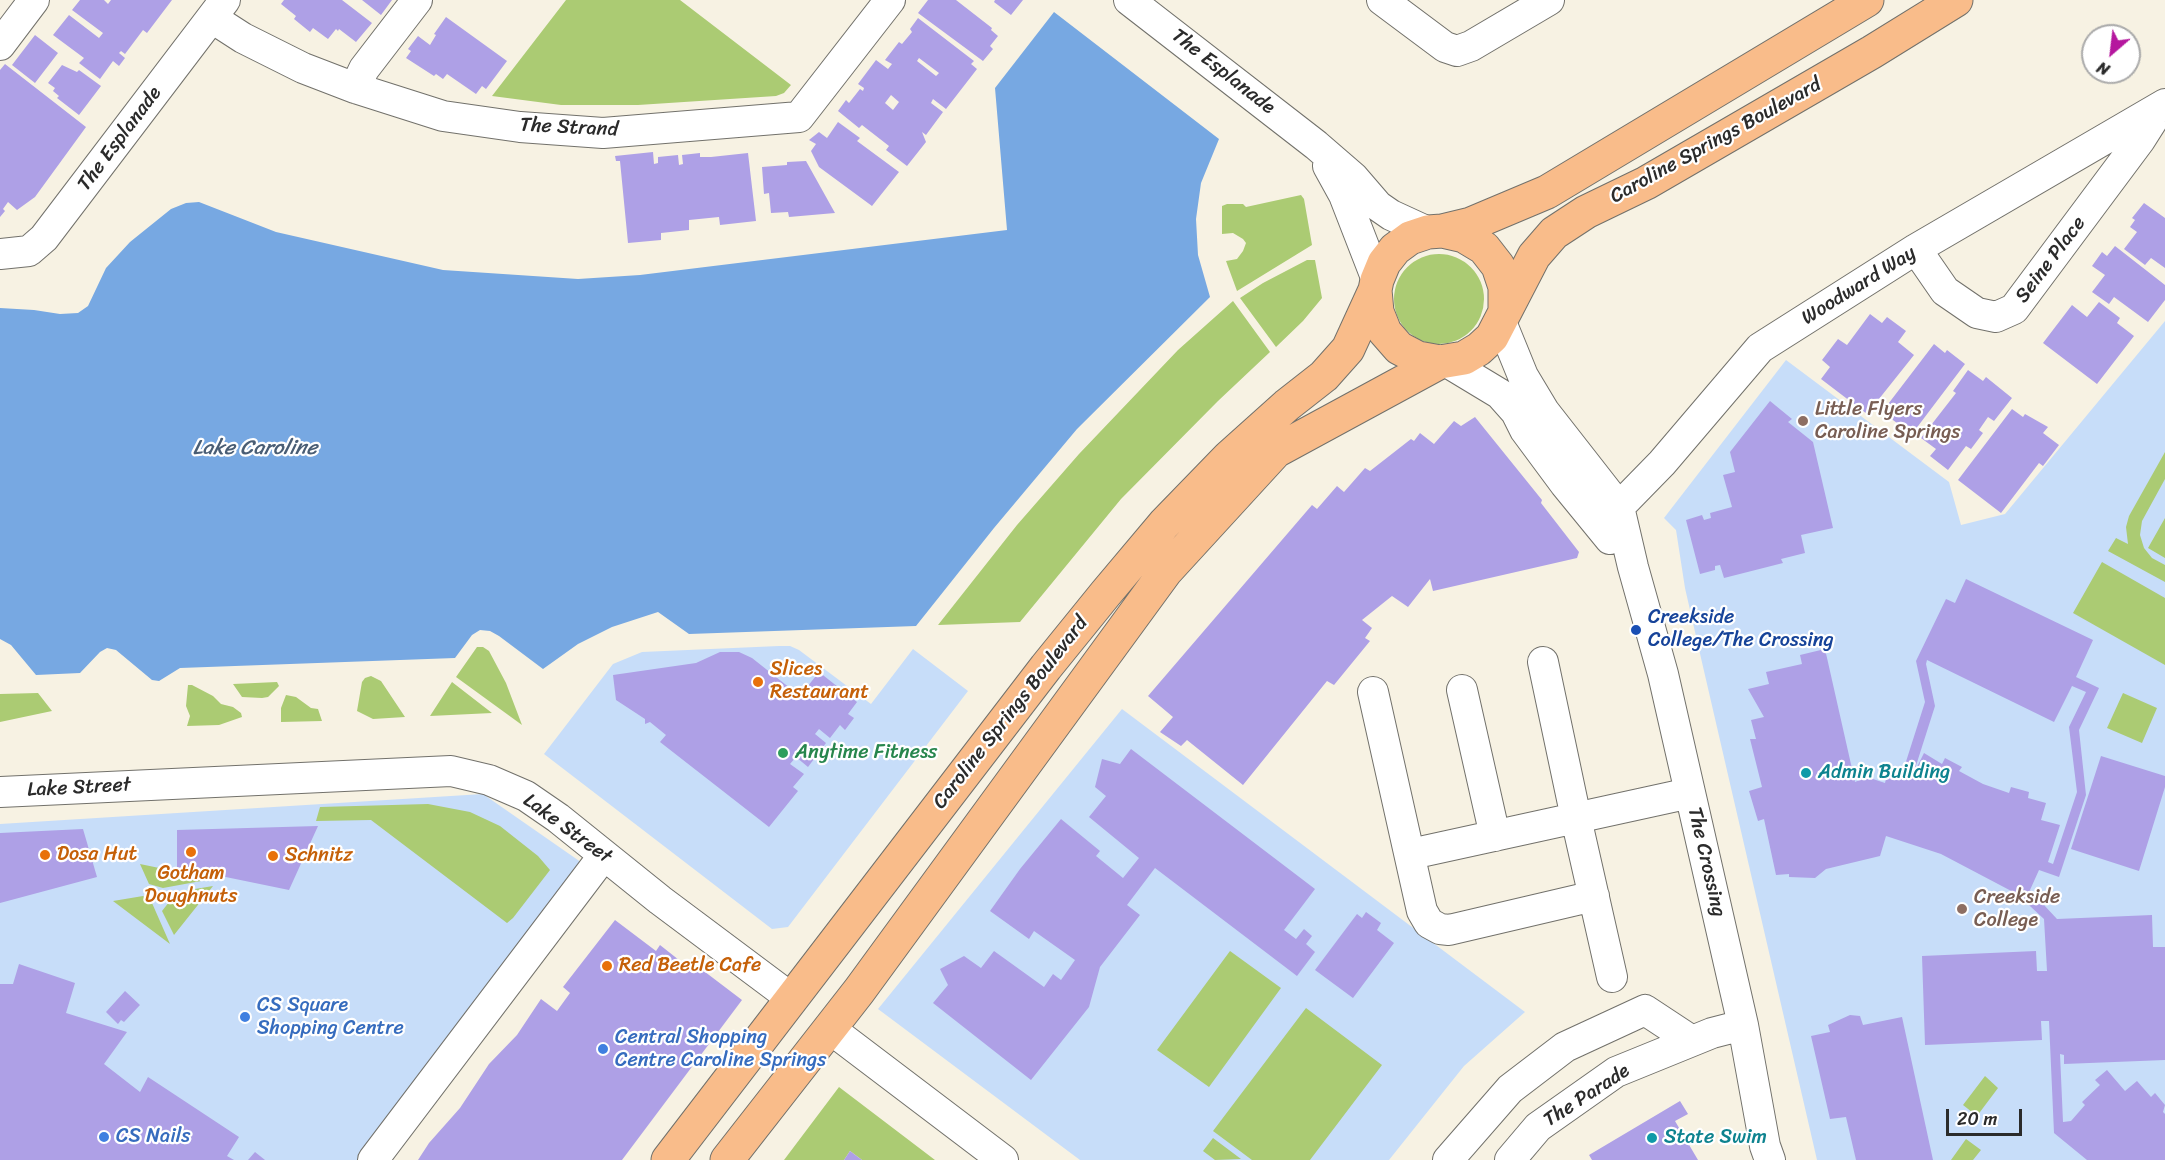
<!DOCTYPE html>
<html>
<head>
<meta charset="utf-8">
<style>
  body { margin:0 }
  #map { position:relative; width:2165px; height:1160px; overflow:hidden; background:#f7f2e3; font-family:Sriracha,sans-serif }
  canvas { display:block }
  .north { position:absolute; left:2081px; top:24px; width:60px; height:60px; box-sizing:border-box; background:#fff; border:2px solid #aaa; border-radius:50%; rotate:208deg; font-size:16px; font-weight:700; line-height:24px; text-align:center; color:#2b2b2b }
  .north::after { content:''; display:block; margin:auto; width:21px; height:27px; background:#b5179e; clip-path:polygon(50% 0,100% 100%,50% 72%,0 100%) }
  .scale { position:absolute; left:1946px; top:1109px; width:76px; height:27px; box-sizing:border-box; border:3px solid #2b2b2b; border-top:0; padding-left:8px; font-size:18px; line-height:21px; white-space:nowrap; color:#2b2b2b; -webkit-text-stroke:4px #fff; paint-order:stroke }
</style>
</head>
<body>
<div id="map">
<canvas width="2165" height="1160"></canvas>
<div class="north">N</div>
<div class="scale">20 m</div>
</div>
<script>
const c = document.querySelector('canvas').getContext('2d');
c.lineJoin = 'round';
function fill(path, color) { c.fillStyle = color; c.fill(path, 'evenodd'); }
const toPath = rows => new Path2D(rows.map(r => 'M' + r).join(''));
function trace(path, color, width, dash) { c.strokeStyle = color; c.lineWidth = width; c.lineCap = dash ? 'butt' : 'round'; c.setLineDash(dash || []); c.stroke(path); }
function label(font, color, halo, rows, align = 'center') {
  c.font = font + ' Sriracha,sans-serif'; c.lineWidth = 4.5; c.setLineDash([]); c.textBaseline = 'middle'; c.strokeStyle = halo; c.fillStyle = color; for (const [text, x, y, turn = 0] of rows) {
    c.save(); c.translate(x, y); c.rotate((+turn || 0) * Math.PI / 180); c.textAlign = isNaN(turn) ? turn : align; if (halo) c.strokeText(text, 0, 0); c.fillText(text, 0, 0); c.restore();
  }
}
fill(toPath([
  [2165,321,2165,1160,1817,1160,1701,658,1685,588,1676,530,1664,518,1786,360,1949,482,1961,525,2005,514],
  [779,646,790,646,799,650,871,704,913,649,968,691,788,927,772,929,544,754,613,664,642,652],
  [1122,709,1525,1012,1464,1066,1389,1160,1080,1160,878,1009],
  [483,794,598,874,381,1160,0,1160,0,824]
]), '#c7ddf9');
fill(toPath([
  [566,0,680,0,791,85,784,93,776,96,638,105,561,105,492,96],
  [1301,195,1304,199,1312,245,1237,291,1226,261,1237,259,1243,251,1246,243,1243,239,1233,233,1222,234,1222,206,1227,204,1243,204,1246,207],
  '1394 299a45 45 0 1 1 90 0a45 45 0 1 1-90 0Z',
  [1307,260,1315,260,1322,298,1303,321,1276,347,1240,298,1263,283],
  [1233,301,1270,352,1218,401,1121,499,1020,622,938,625,1017,525,1079,454,1178,350],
  [2165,452,2165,479,2142,521,2140,535,2144,548,2152,558,2165,565,2165,582,2108,551,2116,538,2128,544,2126,527,2129,516],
  [2165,518,2165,558,2148,548],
  [2102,562,2165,598,2165,665,2073,613],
  [477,647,483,647,489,651,506,683,522,725,456,677],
  [371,676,381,681,405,717,373,719,357,711,362,682,365,678],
  [277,682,279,686,268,697,262,698,242,697,233,684],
  [452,682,492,713,430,716],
  [188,685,192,685,213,696,221,704,233,707,241,713,242,717,219,725,187,726,190,716,186,706],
  [38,693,52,711,0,722,0,694],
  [2123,693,2157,708,2142,743,2107,728],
  [286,695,296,697,311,708,318,709,322,721,281,722,281,708],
  [428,804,470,812,500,826,538,856,550,870,513,918,507,923,371,820,316,821,320,807],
  [140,864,212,879,163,888,149,884],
  [213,886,174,935,162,911,177,892],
  [143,896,152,903,170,944,113,901],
  [1230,951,1281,988,1209,1087,1157,1050],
  [1306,1008,1382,1065,1310,1160,1252,1160,1213,1131],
  [1985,1076,1998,1088,1977,1116,1963,1105],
  [839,1087,935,1160,862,1160,850,1151,844,1160,784,1160],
  [1213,1138,1241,1159,1215,1160,1203,1151],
  [1966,1139,1981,1150,1973,1160,1951,1160]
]), '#abcb73');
fill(toPath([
  [1054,12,1219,139,1201,183,1196,219,1198,255,1210,297,1077,429,994,528,916,626,689,634,658,612,612,627,578,644,543,669,499,636,490,631,480,630,472,635,455,658,180,668,159,681,152,680,116,650,107,648,100,652,80,673,36,675,11,645,0,639,0,308,34,310,60,314,78,313,88,306,106,268,130,242,171,209,186,203,199,202,276,232,443,270,578,279,640,275,1007,230,995,88]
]), '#77a8e2');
fill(toPath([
  [80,0,104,0,108,4,111,0,172,0,147,33,143,30,125,54,121,51,119,53,125,58,119,66,113,61,100,79,79,63,84,58,53,35,69,15,99,38,103,33,72,10],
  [284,0,342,0,372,23,356,42,339,29,338,31,336,29,328,39,313,28,310,32,294,19,296,16,281,4],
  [362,0,392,0,381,15],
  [928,0,956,0,992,28,991,30,998,36,990,46,993,49,983,61,918,13],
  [995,0,1023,0,1011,15,994,2],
  [446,17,507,61,486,89,482,86,476,94,447,74,443,79,436,74,434,76,406,58,411,51,408,49,418,36,430,45,436,35,434,34],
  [918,18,974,61,971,64,977,69,946,109,933,99,931,103,943,112,926,135,922,132,926,142,907,166,886,150,889,146,862,125,859,128,838,111,846,100,849,103,860,89,863,91,864,88,858,84,876,60,888,69,892,64,885,60,899,42,902,44,912,32,910,29],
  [919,58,939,73,936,76,917,61],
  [891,95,899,102,893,110,885,103],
  [35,35,58,53,35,83,12,65],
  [5,64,86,127,35,197,17,210,8,202,3,209,5,211,0,217,0,70],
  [62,65,77,72,79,70,101,86,79,115,57,98,59,96,53,91,55,88,48,83],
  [838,122,860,138,857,141,899,172,872,206,819,167,811,151,816,144,809,140,819,132,827,138],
  [653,152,654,164,658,163,658,157,678,155,679,165,683,164,682,155,700,153,700,157,711,157,748,153,756,221,720,225,719,217,689,220,689,230,661,233,661,240,628,243,620,161,616,161,615,156],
  [806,161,835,213,789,217,788,212,771,213,769,193,764,194,762,167,787,165,787,162],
  [2144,203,2165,218,2165,268,2151,258,2145,265,2124,249,2137,232,2130,227,2135,220,2132,218],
  [2115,246,2165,285,2165,300,2148,322,2114,297,2109,304,2092,292,2105,275,2092,266,2102,252,2107,256],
  [2099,302,2120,318,2117,323,2134,336,2097,384,2043,343,2072,305,2087,317],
  [1870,314,1882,323,1887,317,1906,331,1898,342,1914,355,1867,414,1821,379,1830,367,1822,360,1838,339,1847,345],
  [1934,344,1945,353,1947,350,1965,364,1912,434,1882,412],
  [1968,370,1983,381,1986,377,2012,398,1994,421,1988,417,1979,430,1983,433,1971,449,1966,446,1948,470,1930,456,1936,449,1921,438,1956,393,1953,391],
  [1770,401,1792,419,1788,422,1813,442,1833,528,1801,535,1805,553,1781,559,1783,563,1724,578,1720,565,1715,566,1715,570,1700,574,1686,520,1702,515,1704,520,1711,518,1710,513,1732,507,1723,475,1735,472,1730,452],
  [2012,409,2023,417,2025,414,2048,427,2043,433,2059,445,2043,466,2039,463,2001,513,1958,480],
  [1475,417,1542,500,1541,503,1579,552,1577,558,1433,591,1430,579,1408,607,1392,596,1362,620,1372,628,1365,638,1370,641,1334,685,1327,681,1243,785,1187,740,1181,746,1160,732,1173,717,1148,696,1312,505,1317,509,1337,486,1344,492,1365,468,1370,471,1411,439,1414,441,1420,433,1434,444,1454,421,1461,426],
  [1966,579,2093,640,2076,677,2099,688,2079,730,2086,795,2059,877,2039,870,2030,890,2057,919,2152,915,2153,947,2165,947,2165,1060,2064,1064,2064,1055,2060,1054,2063,1122,2071,1121,2085,1105,2082,1102,2100,1085,2095,1080,2107,1070,2125,1091,2137,1081,2151,1097,2155,1093,2165,1105,2163,1112,2165,1114,2165,1160,2087,1160,2054,1133,2049,1021,2041,1021,2042,1040,1925,1045,1922,956,2036,951,2037,971,2047,971,2044,919,2017,894,1941,854,1886,836,1880,856,1826,869,1815,878,1789,877,1789,874,1776,875,1764,819,1758,821,1749,791,1762,787,1750,739,1756,739,1751,720,1764,717,1748,689,1769,684,1766,672,1802,664,1800,655,1825,649,1855,782,1867,777,1885,783,1889,766,1903,771,1925,702,1916,661,1946,599,1955,603],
  [1927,660,2054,722,2072,686,2086,692,2069,727,2077,792,2053,864,2048,862,2060,825,2041,820,2046,803,2028,798,2029,792,2011,787,2009,793,1983,784,1959,771,1962,767,1945,758,1942,764,1924,753,1913,775,1935,706,1926,664],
  [720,652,739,652,752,658,800,696,819,672,857,702,848,714,854,718,845,730,840,725,830,738,819,729,815,734,826,743,808,767,796,757,790,764,804,774,793,787,798,791,769,827,660,742,666,735,650,722,645,724,645,719,616,700,613,675,696,663],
  [1131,749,1315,889,1284,930,1296,939,1304,929,1312,936,1306,944,1315,952,1297,976,1155,868,1127,905,1140,915,1100,967,1089,1007,1031,1080,933,1003,948,985,940,969,964,956,981,968,994,951,1044,987,1053,974,1061,980,1075,960,1034,931,1029,939,990,911,1020,869,1061,819,1100,851,1096,856,1123,878,1139,858,1089,817,1106,796,1095,787,1102,759,1120,764],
  [2101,756,2165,776,2165,787,2139,871,2071,849],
  [318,826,289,890,177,867,177,830],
  [83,829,97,877,0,903,0,833],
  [1366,912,1381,923,1377,930,1394,943,1353,998,1315,970,1357,914,1362,918],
  [615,920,656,951,660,945,684,964,688,959,742,1000,622,1160,418,1160,429,1143,460,1108,489,1064,517,1035,541,999,557,1011,570,993,563,987],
  [19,964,75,983,66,1013,127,1032,104,1064,140,1092,148,1077,239,1137,227,1156,234,1160,0,1160,0,984,13,984],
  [125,991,140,1005,124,1022,121,1020,118,1024,106,1012],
  [1850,1015,1860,1016,1863,1025,1902,1017,1933,1160,1856,1160,1846,1117,1830,1119,1811,1036,1830,1032,1828,1025],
  [1680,1101,1688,1114,1675,1121,1698,1160,1592,1160,1589,1155],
  [850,1151,862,1160,844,1160],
  [255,1152,265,1160,248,1160]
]), '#aea0e6');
const minor = toPath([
  [1129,0,1316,145,1353,177,1378,206,1391,215,1428,232],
  [1382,0,1445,47,1457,51,1471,46,1549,0],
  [212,18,243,38,303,68,355,88,443,116,520,127,603,133,799,117,890,0],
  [0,45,34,0],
  [355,88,364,69,417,0],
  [1328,166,1344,195,1377,280],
  [1916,249,1945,291,1977,313,1996,317,2014,309,2140,140,2159,110],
  [0,254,29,251,44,238,225,0],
  [1501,322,1523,376,1544,411,1619,507,1633,567,1663,674,1743,1025,1765,1146,1770,1160],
  [1447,362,1500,394,1516,412,1525,430,1565,484,1610,539],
  [1599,524,1619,507,1662,463,1760,348,1916,249,2165,104],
  [1543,662,1576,818,1612,977],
  [1462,690,1495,836],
  [1373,692,1422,911,1429,923,1440,929,1449,930,1594,896],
  [0,792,451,771,489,780,526,796,558,818,660,900,791,998],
  [1411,854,1690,793],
  [829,1028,1003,1160],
  [373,1160,604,855],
  [1448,1160,1510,1089,1565,1047,1645,1010,1692,1041],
  [1510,1160,1538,1127,1616,1072,1712,1033,1743,1025]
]);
const major = toPath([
  [1442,231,1471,224,1547,192,1867,0],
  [1505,310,1505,287,1498,266,1484,248,1464,236,1442,231,1428,232,1410,238,1395,249,1384,263,1377,280,1375,290,1377,312,1385,332,1399,348,1418,358,1440,362,1464,358,1479,349,1492,337,1534,256,1554,233,1586,212,1646,183,1872,52,1956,0],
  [668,1160,1046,667,1106,593,1164,524,1229,457,1287,405,1324,376,1348,349,1375,290],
  [727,1160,859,991,1166,571,1276,451,1440,362]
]);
trace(minor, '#72716b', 32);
trace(major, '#72716b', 35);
trace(minor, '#fff', 30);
trace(major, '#f9bc8a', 33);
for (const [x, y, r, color] of [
  [1803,421,6,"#8d6e63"],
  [1636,630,6,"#1a4fb4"],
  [758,682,6,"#e8710a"],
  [783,753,6,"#2e9e5b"],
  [1806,773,6,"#0f9aa8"],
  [191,852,6,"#e8710a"],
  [45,855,6,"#e8710a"],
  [273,856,6,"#e8710a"],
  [1962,909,6,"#8d6e63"],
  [607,966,6,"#e8710a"],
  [245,1017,6,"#3f7fe0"],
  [603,1049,6,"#3f7fe0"],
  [104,1137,6,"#3f7fe0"],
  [1652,1138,6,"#0f9aa8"]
]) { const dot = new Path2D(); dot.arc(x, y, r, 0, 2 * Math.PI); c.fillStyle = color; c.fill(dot); trace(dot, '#fff', 2); }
label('20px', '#2b2b2b', '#fff', [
  ["The Esplanade",1223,72,38],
  ["The Strand",569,128,3],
  ["The Esplanade",120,139,-53],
  ["Caroline Springs Boulevard",1716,141,-29],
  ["Seine Place",2051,260,-53],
  ["Woodward Way",1859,286,-32],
  ["Caroline Springs Boulevard",1011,713,-52],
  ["Lake Street",79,788,-3],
  ["Lake Street",567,829,36],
  ["The Crossing",1706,862,77],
  ["The Parade",1587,1096,-33]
]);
label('20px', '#785e54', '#fff', [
  ["Little Flyers",1815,410],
  ["Caroline Springs",1815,433],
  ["Creekside",1974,898],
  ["College",1974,921]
], 'left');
label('20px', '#164399', '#fff', [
  ["Creekside",1648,618],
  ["College/The Crossing",1648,641]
], 'left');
label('20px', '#c56008', '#fff', [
  ["Slices",770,670],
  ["Restaurant",770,693],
  ["Dosa Hut",57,855],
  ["Schnitz",285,856],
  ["Gotham",191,874,"center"],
  ["Doughnuts",191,897,"center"],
  ["Red Beetle Cafe",619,966]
], 'left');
label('20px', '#27864d', '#fff', [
  ["Anytime Fitness",795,753]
], 'left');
label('20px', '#0d838f', '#fff', [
  ["Admin Building",1818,773],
  ["State Swim",1664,1138]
], 'left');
label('20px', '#366cbe', '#fff', [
  ["CS Square",257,1006],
  ["Shopping Centre",257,1029],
  ["Central Shopping",615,1038],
  ["Centre Caroline Springs",615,1061],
  ["CS Nails",116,1137]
], 'left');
label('italic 21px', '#495d74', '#fff', [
  ["Lake Caroline",255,449]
]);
</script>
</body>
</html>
